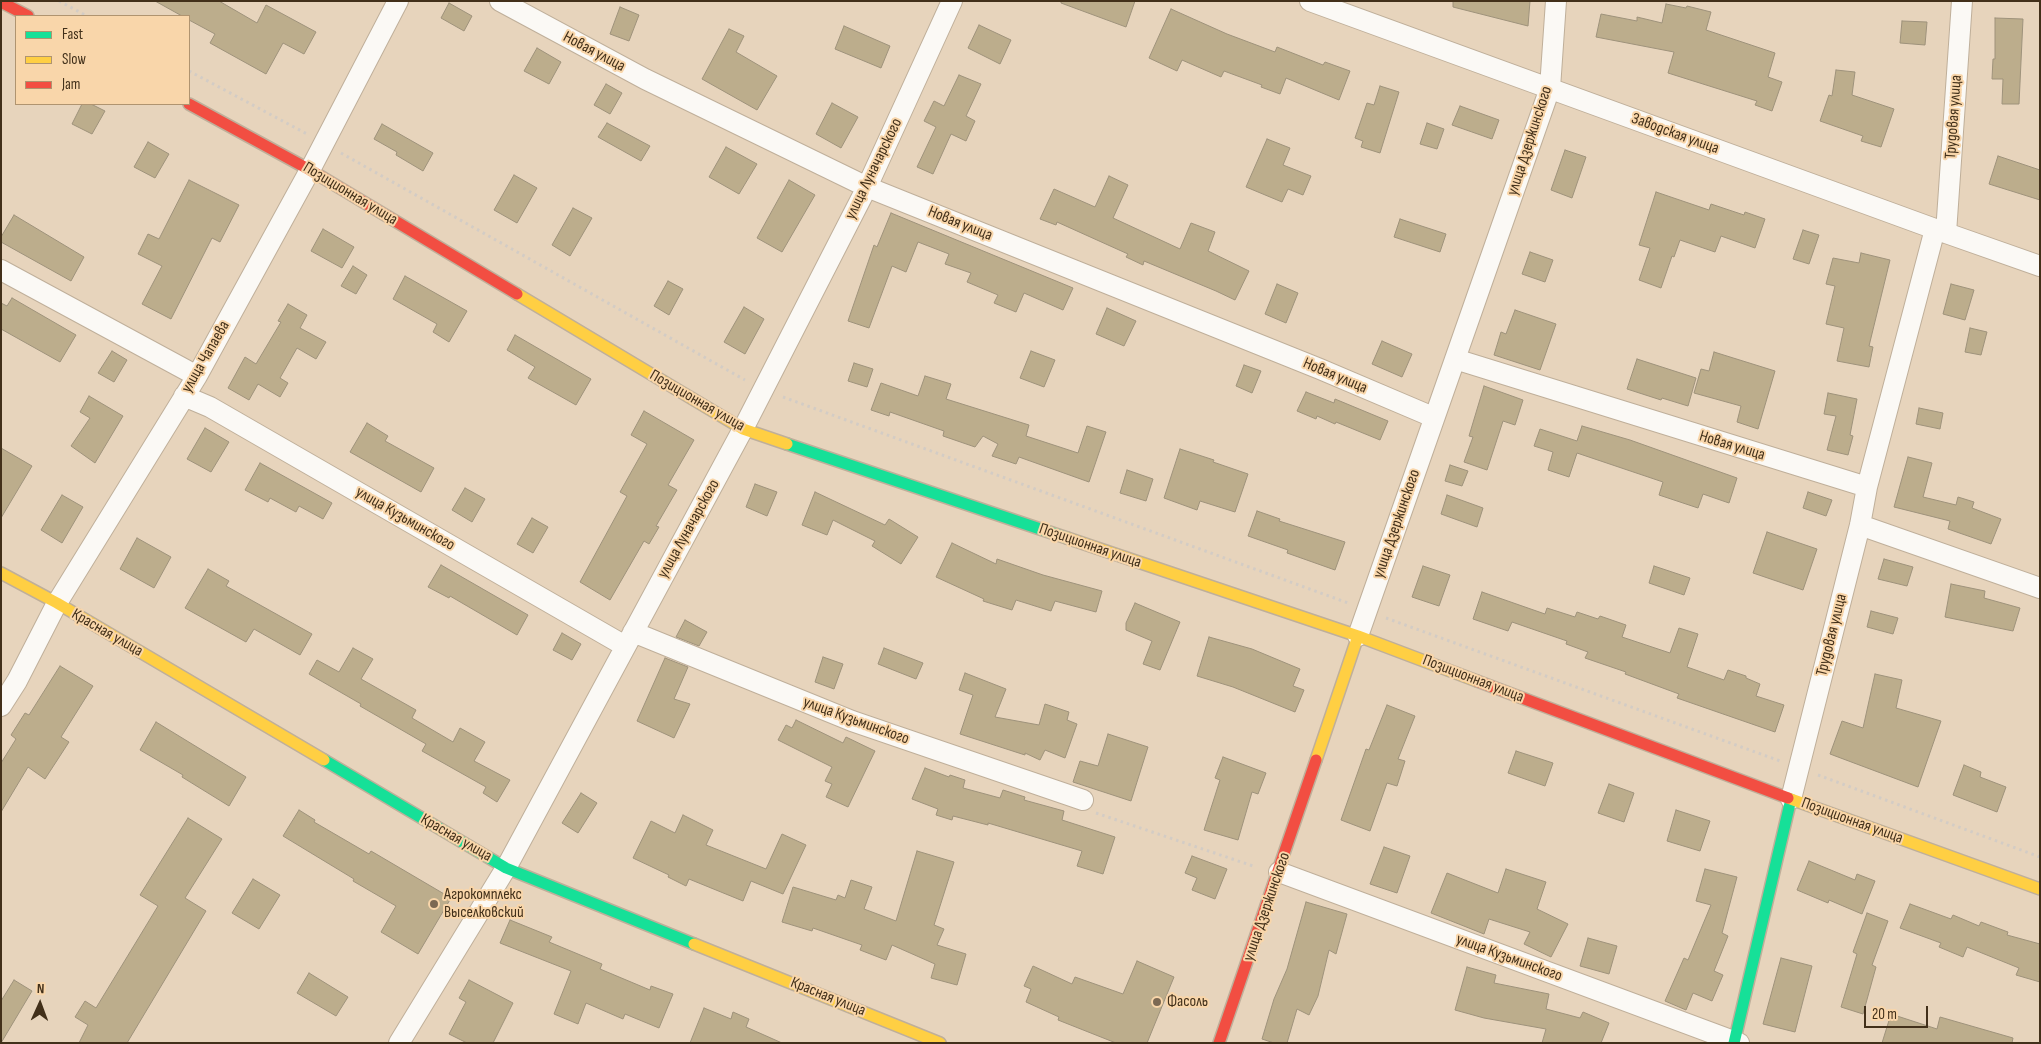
<!DOCTYPE html>
<html>
<head>
<meta charset="utf-8">
<style>
  body { margin:0 }
  #map { position:relative; width:2041px; height:1044px; overflow:hidden; background:#e7d4bc; font-family:"Sofia Sans Condensed",sans-serif }
  canvas { display:block }
  .frame { position:absolute; inset:0; border:2px solid #42301a; pointer-events:none }
  .legend { position:absolute; left:15px; top:15px; width:175px; height:90px; box-sizing:border-box; background:#f9d6aa; border:1px solid #b09470; margin:0; padding:6px 9px; list-style:none; font-size:15px; color:#42301a }
  .legend li { display:flex; align-items:center; gap:10px; height:25px }
  .legend b { width:25px; border:1px solid #b09470 }
  .north { position:absolute; left:15px; top:979px; width:50px; height:50px; -webkit-text-stroke:4px #f9d6aa; paint-order:stroke; rotate:2deg; font-size:14px; font-weight:700; line-height:20px; text-align:center; color:#42301a }
  .north::after { content:''; display:block; margin:auto; width:18px; height:22px; background:#42301a; clip-path:polygon(50% 0,100% 100%,50% 72%,0 100%) }
  .scale { position:absolute; left:1864px; top:1006px; width:64px; height:22px; box-sizing:border-box; border:2px solid #42301a; border-top:0; padding-left:6px; font-size:15px; line-height:18px; white-space:nowrap; color:#42301a; -webkit-text-stroke:4px #f9d6aa; paint-order:stroke }
</style>
</head>
<body>
<div id="map">
<canvas width="2041" height="1044"></canvas>
<div class="frame"></div>
<ul class="legend">
<li><b style="height:6px;background:#16e098"></b>Fast</li>
<li><b style="height:6px;background:#ffcf43"></b>Slow</li>
<li><b style="height:6px;background:#f24e42"></b>Jam</li>
</ul>
<div class="north">N</div>
<div class="scale">20 m</div>
</div>
<script>
const c = document.querySelector('canvas').getContext('2d');
c.lineJoin = 'round';
function fill(path, color) { c.fillStyle = color; c.fill(path, 'evenodd'); }
const toPath = rows => new Path2D(rows.map(r => 'M' + r).join(''));
function trace(path, color, width, dash) { c.strokeStyle = color; c.lineWidth = width; c.lineCap = dash ? 'butt' : 'round'; c.setLineDash(dash || []); c.stroke(path); }
function label(font, color, halo, rows, align = 'center') {
  c.font = font + ' "Sofia Sans Condensed",sans-serif'; c.lineWidth = 4; c.setLineDash([]); c.textBaseline = 'middle'; c.strokeStyle = halo; c.fillStyle = color; for (const [text, x, y, turn = 0] of rows) {
    c.save(); c.translate(x, y); c.rotate((+turn || 0) * Math.PI / 180); c.textAlign = isNaN(turn) ? turn : align; if (halo) c.strokeText(text, 0, 0); c.fillText(text, 0, 0); c.restore();
  }
}
const building = toPath([
  [155,1,219,1,257,23,266,5,316,32,304,54,283,43,266,74,210,43,215,34,189,20,189,16,182,16,155,1],
  [1061,1,1135,1,1126,27,1061,3,1061,1],
  [1453,1,1530,1,1528,26,1453,7,1453,1],
  [449,3,472,16,464,31,441,18,449,3],
  [1666,4,1686,8,1687,6,1711,12,1706,30,1775,53,1768,77,1782,82,1772,111,1755,105,1757,101,1668,73,1674,52,1596,37,1601,14,1637,21,1637,17,1662,23,1666,4],
  [620,7,639,15,629,41,610,34,620,7],
  [1171,9,1227,34,1275,52,1277,47,1323,65,1325,62,1350,71,1339,100,1286,78,1280,94,1261,87,1262,85,1224,71,1221,77,1182,60,1177,71,1149,58,1171,9],
  [1995,18,2023,19,2019,104,2002,104,2003,79,1992,79,1993,59,1995,59,1995,18],
  [1902,21,1927,22,1925,45,1900,43,1902,21],
  [979,25,1011,40,1000,64,968,48,979,25],
  [844,26,890,46,881,68,835,49,844,26],
  [729,29,744,36,736,52,777,76,757,110,702,79,729,29],
  [537,48,561,62,549,84,524,71,537,48],
  [1836,70,1855,72,1852,95,1894,109,1881,147,1861,141,1863,136,1820,121,1829,95,1832,96,1836,70],
  [959,75,981,84,966,116,975,121,966,141,951,134,933,174,917,167,936,127,924,121,934,101,944,106,959,75],
  [606,84,622,93,610,114,594,105,606,84],
  [1380,86,1399,92,1380,153,1361,147,1363,141,1355,138,1367,103,1374,105,1380,86],
  [832,103,858,117,841,148,816,134,832,103],
  [82,104,91,104,105,111,92,134,72,124,82,104],
  [1460,106,1499,120,1492,139,1452,125,1460,106],
  [607,123,650,146,641,161,598,137,607,123],
  [1427,123,1444,129,1437,149,1420,144,1427,123],
  [382,124,433,153,423,171,396,155,397,152,374,139,382,124],
  [1267,139,1290,148,1283,165,1311,176,1303,195,1288,189,1282,202,1246,187,1267,139],
  [148,142,169,154,155,178,134,167,148,142],
  [726,147,757,164,739,194,709,177,726,147],
  [1565,150,1586,157,1572,198,1551,190,1565,150],
  [1998,156,2040,170,2040,200,1989,184,1998,156],
  [514,175,537,188,517,223,494,210,514,175],
  [1109,176,1128,185,1113,218,1180,249,1191,223,1215,232,1208,251,1249,271,1235,300,1216,291,1144,261,1143,265,1126,257,1128,254,1057,222,1056,225,1040,219,1054,189,1095,207,1109,176],
  [189,180,239,205,220,242,212,238,171,319,142,304,162,266,138,254,148,234,159,239,189,180],
  [789,180,815,195,782,252,757,238,789,180],
  [1656,192,1709,210,1711,204,1744,215,1745,212,1765,219,1755,248,1721,236,1715,252,1680,240,1674,257,1672,256,1661,288,1639,280,1650,248,1639,245,1656,192],
  [573,208,592,218,570,256,552,245,573,208],
  [891,213,1073,288,1063,310,1024,293,1016,312,994,303,998,295,967,282,971,273,945,264,949,254,918,242,906,272,892,266,869,328,848,321,874,245,877,247,891,213],
  [14,215,84,257,71,281,1,242,1,237,14,215],
  [1400,219,1446,234,1440,252,1394,237,1400,219],
  [323,229,354,247,342,268,311,251,323,229],
  [1803,230,1819,235,1809,264,1793,259,1803,230],
  [1530,252,1553,260,1545,282,1522,274,1530,252],
  [1861,253,1890,260,1869,346,1873,347,1869,367,1837,361,1844,328,1826,324,1835,286,1826,284,1833,258,1859,263,1861,253],
  [353,266,367,275,356,294,341,286,353,266],
  [405,276,467,311,449,342,433,332,437,324,393,299,405,276],
  [668,281,683,289,669,315,654,306,668,281],
  [1277,284,1298,293,1286,323,1265,314,1277,284],
  [1951,284,1974,290,1965,320,1943,314,1951,284],
  [12,298,76,335,60,362,1,329,1,303,7,306,12,298],
  [288,304,307,315,300,328,326,342,316,359,297,348,280,378,288,383,280,397,258,384,249,400,228,388,245,357,256,364,281,322,278,321,288,304],
  [744,307,764,319,745,354,724,342,744,307],
  [1107,308,1136,321,1124,346,1096,334,1107,308],
  [1515,310,1556,324,1540,370,1494,355,1501,332,1506,334,1515,310],
  [1970,328,1987,332,1981,355,1965,352,1970,328],
  [515,335,591,379,576,405,528,378,535,367,507,350,515,335],
  [1382,341,1412,354,1402,377,1372,364,1382,341],
  [112,351,127,360,114,382,98,373,112,351],
  [1031,351,1055,360,1044,387,1020,378,1031,351],
  [1714,352,1775,371,1758,429,1737,422,1741,406,1694,393,1701,369,1709,371,1714,352],
  [1637,359,1696,378,1688,406,1662,398,1661,400,1627,389,1637,359],
  [854,363,873,369,867,387,848,381,854,363],
  [1244,365,1261,371,1252,393,1236,386,1244,365],
  [925,376,951,384,946,399,1029,425,1026,436,1078,453,1087,426,1106,432,1089,482,1019,457,1016,464,992,456,998,444,983,436,975,447,943,436,944,431,890,412,889,416,871,410,881,383,918,396,925,376],
  [1484,386,1523,400,1515,425,1503,421,1487,470,1464,462,1473,437,1469,436,1484,386],
  [1306,392,1334,403,1335,399,1388,421,1380,440,1336,422,1335,424,1317,416,1316,419,1297,411,1306,392],
  [1828,393,1857,399,1850,435,1853,436,1848,455,1827,450,1836,416,1824,414,1828,393],
  [89,396,123,416,95,463,71,446,90,418,80,412,89,396],
  [1919,408,1943,413,1940,429,1916,424,1919,408],
  [644,411,694,440,668,485,677,490,656,526,659,527,649,544,644,541,610,600,580,582,627,496,620,492,647,444,631,435,644,411],
  [367,423,388,436,385,441,434,468,421,492,350,452,367,423],
  [1582,426,1630,440,1737,478,1729,503,1703,494,1698,508,1659,495,1663,482,1577,453,1569,477,1548,470,1553,452,1534,446,1540,429,1577,441,1582,426],
  [205,428,229,442,211,472,187,459,205,428],
  [1,448,32,466,1,518,1,448],
  [1180,449,1214,460,1213,462,1248,474,1235,512,1200,501,1197,510,1164,498,1180,449],
  [1908,457,1932,463,1923,497,1956,505,1958,497,1974,502,1972,508,2001,519,1991,544,1948,529,1950,521,1894,507,1908,457],
  [260,463,332,503,323,519,299,506,296,512,270,498,268,502,245,490,260,463],
  [1450,465,1468,471,1462,486,1445,481,1450,465],
  [1127,470,1153,479,1146,501,1120,493,1127,470],
  [755,484,777,492,767,516,746,507,755,484],
  [465,488,485,499,472,522,452,510,465,488],
  [815,492,885,525,889,519,918,537,901,564,872,546,875,541,833,520,827,535,802,525,815,492],
  [1808,492,1832,500,1826,516,1803,508,1808,492],
  [62,495,83,507,62,543,41,530,62,495],
  [1447,495,1483,508,1477,527,1441,514,1447,495],
  [1257,511,1280,519,1279,521,1345,542,1335,570,1287,553,1288,550,1248,536,1257,511],
  [532,518,548,527,533,553,517,544,532,518],
  [1767,532,1817,549,1803,590,1753,573,1767,532],
  [137,538,171,557,154,588,120,569,137,538],
  [952,543,996,564,997,559,1043,575,1102,591,1096,612,1055,601,1051,611,1016,600,1012,610,983,601,984,599,936,577,952,543],
  [1884,559,1913,567,1907,586,1878,579,1884,559],
  [441,565,528,615,517,635,450,596,449,598,428,587,441,565],
  [1423,566,1450,575,1439,606,1412,597,1423,566],
  [1654,566,1690,578,1684,595,1649,583,1654,566],
  [208,569,229,581,226,586,312,634,300,655,254,629,246,642,185,608,208,569],
  [1951,584,1985,591,1984,598,2020,608,2013,631,1945,617,1951,584],
  [1482,592,1545,614,1547,608,1575,617,1577,612,1598,619,1600,616,1626,625,1622,637,1670,653,1679,628,1698,634,1687,667,1724,680,1728,670,1746,676,1746,678,1760,684,1756,696,1784,705,1775,732,1677,698,1679,694,1625,674,1626,672,1585,658,1588,652,1566,644,1567,641,1512,622,1508,631,1473,619,1482,592],
  [1135,603,1180,622,1160,670,1143,664,1152,641,1126,630,1126,623,1135,603],
  [1871,611,1898,618,1893,634,1867,627,1871,611],
  [685,620,707,632,699,646,676,637,685,620],
  [562,633,581,644,572,660,553,650,562,633],
  [1209,637,1252,649,1300,669,1293,686,1304,690,1295,712,1233,687,1197,676,1209,637],
  [353,648,373,659,361,679,416,710,412,718,453,742,460,728,485,742,474,761,510,780,497,802,483,793,486,787,422,751,426,744,360,706,361,704,309,674,317,660,339,672,353,648],
  [884,648,923,663,916,679,878,664,884,648],
  [823,657,843,664,834,689,815,682,823,657],
  [665,658,688,667,674,699,690,704,674,738,637,721,665,658],
  [60,666,93,686,61,737,69,742,45,779,28,767,1,812,1,763,16,739,11,735,25,713,29,715,60,666],
  [965,673,1006,689,995,717,1039,725,1045,704,1069,712,1067,720,1077,724,1065,758,1045,750,1040,760,1025,753,1025,755,960,734,973,695,959,690,965,673],
  [1875,674,1902,680,1896,708,1941,721,1918,787,1830,754,1842,721,1863,728,1875,674],
  [1387,705,1415,716,1398,759,1405,761,1397,786,1387,783,1370,831,1341,820,1366,749,1369,750,1387,705],
  [796,720,843,743,846,737,875,751,848,807,826,797,832,784,825,781,832,767,778,740,786,725,792,728,796,720],
  [156,722,246,777,229,806,182,777,183,775,140,750,156,722],
  [1108,734,1148,747,1131,801,1073,782,1080,761,1098,766,1108,734],
  [1516,751,1553,763,1545,786,1508,773,1516,751],
  [1223,757,1266,773,1258,794,1252,792,1238,840,1204,830,1220,780,1215,778,1223,757],
  [1964,765,1981,772,1980,777,2006,787,1997,812,1953,795,1964,765],
  [925,768,949,777,950,775,965,780,963,788,1000,798,1003,790,1025,797,1024,800,1064,811,1062,820,1115,837,1103,874,1077,866,1082,851,988,823,988,825,953,816,952,820,936,815,938,809,912,799,925,768],
  [1609,784,1634,793,1624,822,1598,813,1609,784],
  [581,793,597,803,578,833,562,823,581,793],
  [299,810,315,820,314,822,369,854,371,851,451,898,418,954,381,932,396,906,353,881,354,879,283,836,299,810],
  [1676,810,1710,821,1700,851,1667,841,1676,810],
  [683,815,713,830,706,845,766,869,782,834,806,845,783,894,751,881,743,901,689,879,686,886,668,877,669,875,633,858,651,821,675,833,683,815],
  [188,818,222,839,185,898,206,911,127,1043,79,1043,88,1025,75,1017,85,1001,96,1008,158,906,140,895,188,818],
  [1384,847,1410,856,1397,893,1370,884,1384,847],
  [917,851,954,862,934,925,944,929,937,945,966,954,957,985,931,978,935,964,892,945,886,960,860,950,862,945,813,928,812,931,782,922,793,887,836,900,838,895,845,898,851,880,872,887,864,909,896,921,917,851],
  [1192,856,1227,869,1215,899,1192,890,1197,878,1185,873,1192,856],
  [1809,861,1855,880,1857,874,1875,881,1862,914,1829,900,1828,903,1797,890,1809,861],
  [1506,869,1546,882,1537,909,1568,924,1551,957,1524,944,1530,932,1489,919,1484,934,1431,913,1447,873,1498,893,1506,869],
  [1705,869,1737,877,1722,933,1728,936,1714,971,1723,975,1712,1001,1693,993,1686,1010,1665,1001,1684,958,1688,960,1711,905,1696,901,1705,869],
  [253,879,280,895,259,929,232,913,253,879],
  [1306,902,1347,914,1336,954,1329,950,1318,996,1309,1015,1297,1009,1287,1043,1274,1043,1262,1039,1274,999,1287,969,1306,902],
  [1910,904,1951,919,1953,915,1979,926,1981,922,2008,932,2007,935,2040,944,2040,982,2016,975,2019,968,1967,947,1963,957,1939,947,1941,943,1900,928,1910,904],
  [1867,913,1888,921,1872,965,1876,967,1863,1014,1841,1007,1857,954,1853,952,1867,913],
  [510,920,552,937,549,942,602,964,600,969,650,990,651,986,673,994,659,1028,625,1014,623,1019,586,1003,578,1024,554,1014,571,971,500,943,510,920],
  [1588,938,1617,946,1609,974,1580,966,1588,938],
  [1781,958,1812,966,1795,1032,1763,1024,1781,958],
  [1137,961,1174,977,1147,1043,1116,1043,1058,1020,1059,1017,1026,1002,1031,989,1024,986,1033,966,1072,984,1075,977,1123,994,1137,961],
  [1467,967,1496,975,1494,983,1549,994,1546,1009,1580,1018,1583,1012,1609,1023,1601,1043,1542,1043,1546,1029,1484,1018,1455,1010,1467,967],
  [309,973,348,997,336,1016,297,993,309,973],
  [14,980,32,991,1,1043,1,1001,14,980],
  [469,980,513,1003,493,1043,467,1043,449,1034,466,1002,459,998,469,980],
  [704,1008,731,1019,733,1012,749,1019,746,1027,782,1043,690,1043,704,1008],
  [1891,1014,1937,1029,1940,1017,2013,1038,2012,1043,1882,1043,1891,1014]
]);
fill(building, '#bcad8c');
trace(building, '#9e927b', 1);
const street = toPath([
  [500,1,645,79,867,187,1320,369,1433,417],
  [1310,1,1946,233,2040,266],
  [1946,233,1962,1],
  [1,270,197,376],
  [1455,359,1867,487],
  [184,396,210,407,625,646],
  [1860,525,2040,588],
  [633,632,852,721,1083,800],
  [1358,636,1550,88,1556,1],
  [1,706,17,681,57,603,197,376,310,170,398,1],
  [1791,799,1860,525,1867,487,1935,229],
  [1279,872,1739,1043],
  [399,1043,506,868,743,429,867,187,952,1]
]);
const fast = toPath([
  [787,444,1067,538],
  [324,760,506,868,694,944],
  [1734,1043,1791,799]
]);
const slow = toPath([
  [517,294,743,429,787,444],
  [1067,538,1358,636,1477,681],
  [1,573,57,603,324,760],
  [1316,760,1358,636],
  [1788,798,2040,889],
  [694,944,940,1043]
]);
const jam = toPath([
  [1,2,28,16],
  [189,104,310,170,517,294],
  [1477,681,1788,798],
  [1219,1043,1316,760]
]);
trace(street, '#bfaf9a', 22);
trace(fast, '#bfaf9a', 14);
trace(slow, '#bfaf9a', 14);
trace(jam, '#bfaf9a', 14);
trace(toPath([
  [59,1,87,16],
  [189,71,307,134],
  [341,153,745,380],
  [783,397,1348,603],
  [1386,618,1780,761],
  [1818,775,2040,857],
  [1096,813,1256,867]
]), '#d3ccc5', 3, [2.5, 4]);
trace(street, '#fbf9f5', 20);
trace(fast, '#16e098', 11);
trace(slow, '#ffcf43', 11);
trace(jam, '#f24e42', 11);
for (const [x, y, r, color] of [
  [434,904,5,"#7c6953"],
  [1157,1002,5,"#7c6953"]
]) { const dot = new Path2D(); dot.arc(x, y, r, 0, 2 * Math.PI); c.fillStyle = color; c.fill(dot); trace(dot, '#f9d6aa', 2); }
label('16px', '#42301a', '#f9d6aa', [
  ["Новая улица",594,52,28],
  ["Трудовая улица",1954,117,-86],
  ["Заводская улица",1675,134,20],
  ["улица Дзержинского",1530,141,-72],
  ["улица Луначарского",874,169,-64],
  ["Позиционная улица",350,194,31],
  ["Новая улица",960,224,22],
  ["улица Чапаева",206,357,-60],
  ["Новая улица",1335,376,23],
  ["Позиционная улица",697,401,30],
  ["Новая улица",1732,446,17],
  ["улица Кузьминского",405,519,30],
  ["улица Дзержинского",1397,524,-71],
  ["улица Луначарского",689,529,-61],
  ["Позиционная улица",1090,546,19],
  ["Красная улица",107,633,30],
  ["Трудовая улица",1832,635,-76],
  ["Позиционная улица",1473,679,21],
  ["улица Кузьминского",856,721,20],
  ["Позиционная улица",1852,821,20],
  ["Красная улица",456,838,30],
  ["улица Дзержинского",1267,907,-71],
  ["улица Кузьминского",1509,958,20],
  ["Красная улица",828,997,22]
]);
label('16px', '#42301a', '#f9d6aa', [
  ["Агрокомплекс",444,895],
  ["Выселковский",444,913],
  ["Фасоль",1167,1002]
], 'left');
</script>
</body>
</html>
